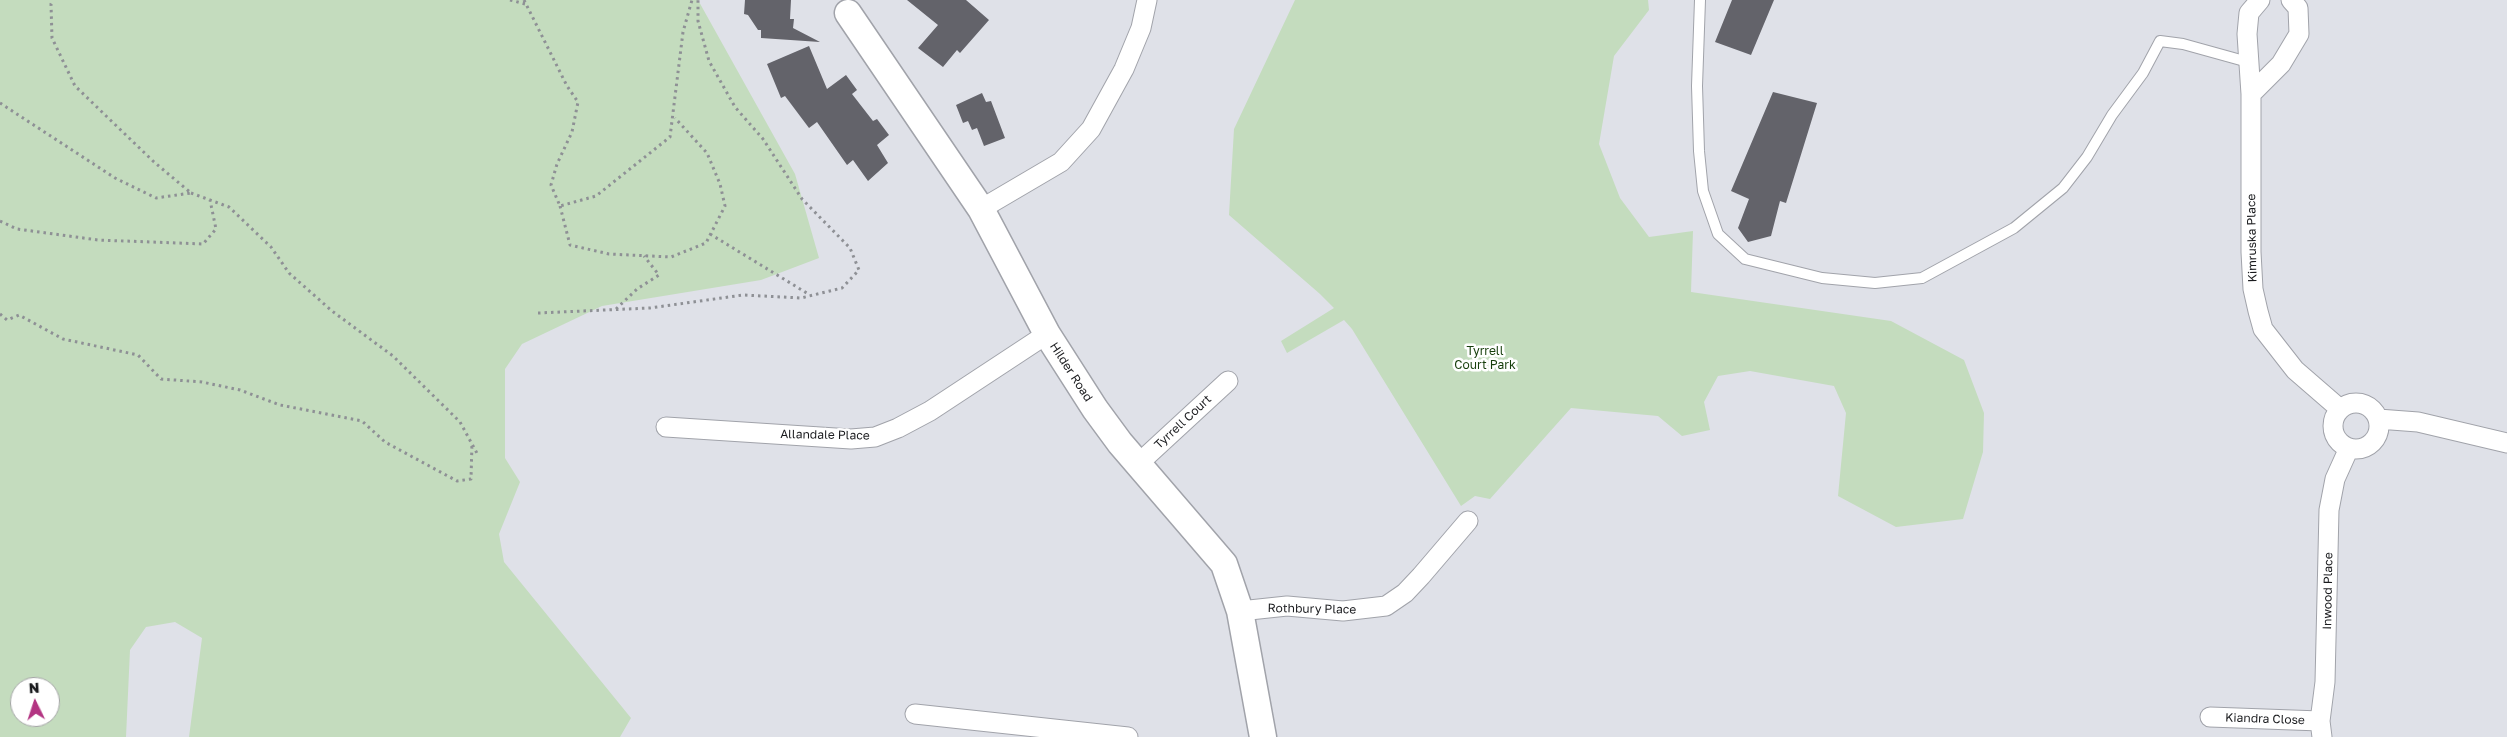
<!DOCTYPE html>
<html>
<head>
<meta charset="utf-8">
<style>
  body { margin:0 }
  #map { position:relative; width:2507px; height:737px; overflow:hidden; background:#dfe1e8; font-family:"Golos Text",sans-serif }
  canvas { display:block }
  .north { position:absolute; left:10px; top:677px; width:50px; height:50px; box-sizing:border-box; background:#fff; border:1px solid #a3a4a5; border-radius:50%; rotate:356deg; font-size:14px; font-weight:700; line-height:20px; text-align:center; color:#1a1b1e }
  .north::after { content:''; display:block; margin:auto; width:18px; height:22px; background:#b33482; clip-path:polygon(50% 0,100% 100%,50% 72%,0 100%) }
</style>
</head>
<body>
<div id="map">
<canvas width="2507" height="737"></canvas>
<div class="north">N</div>
</div>
<script>
const c = document.querySelector('canvas').getContext('2d');
c.lineJoin = 'round';
function fill(path, color) { c.fillStyle = color; c.fill(path, 'evenodd'); }
const toPath = rows => new Path2D(rows.map(r => 'M' + r).join(''));
function trace(path, color, width, dash) { c.strokeStyle = color; c.lineWidth = width; c.lineCap = dash ? 'butt' : 'round'; c.setLineDash(dash || []); c.stroke(path); }
function label(font, color, halo, rows, align = 'center') {
  c.font = font + ' "Golos Text",sans-serif'; c.lineWidth = 5; c.setLineDash([]); c.textBaseline = 'middle'; c.strokeStyle = halo; c.fillStyle = color; for (const [text, x, y, turn = 0] of rows) {
    c.save(); c.translate(x, y); c.rotate((+turn || 0) * Math.PI / 180); c.textAlign = isNaN(turn) ? turn : align; if (halo) c.strokeText(text, 0, 0); c.fillText(text, 0, 0); c.restore();
  }
}
fill(toPath([
  [0,0,698,0,795,174,819,258,761,280,602,306,522,344,505,369,505,458,520,482,499,534,504,562,631,718,620,737,189,737,202,638,175,622,146,627,130,650,126,737,0,737],
  [20,687,50,687,50,717,20,717],
  [1295,0,1648,0,1649,10,1614,56,1599,144,1620,198,1649,237,1693,231,1691,292,1891,321,1964,360,1984,413,1983,452,1963,519,1896,527,1838,496,1846,413,1834,386,1750,371,1718,376,1704,402,1710,430,1682,436,1658,416,1571,408,1490,499,1475,496,1461,506,1352,329,1344,320,1287,353,1281,341,1334,308,1320,294,1229,215,1234,129]
]), '#c4dcbe');
fill(toPath([
  [745,0,791,0,790,19,794,19,793,28,820,42,761,38,761,30,758,30,748,15,744,14],
  [907,0,966,0,989,20,960,53,957,50,943,67,918,48,938,25],
  [1732,0,1774,0,1751,55,1715,42],
  [809,46,827,89,846,75,857,90,852,94,873,121,877,119,889,135,877,145,888,163,868,181,853,160,847,165,817,122,809,128,785,96,781,98,767,64],
  [1773,92,1817,103,1786,203,1780,201,1771,236,1748,242,1738,228,1749,199,1731,191],
  [982,93,986,102,991,101,1005,138,984,146,977,128,972,130,968,121,963,123,956,105]
]), '#63636a');
const lane = toPath([
  [1700,0,1697,86,1699,151,1703,191,1718,234,1745,259,1822,278,1875,283,1922,278,2014,228,2063,188,2087,157,2112,115,2143,73,2160,41,2183,44,2248,62]
]);
const street = toPath([
  [2260,0,2249,13,2247,34,2251,94,2281,64,2299,34,2298,8,2291,0],
  [2251,94,2251,252,2253,289,2258,311,2263,329,2295,370,2340,409],
  [981,209,1061,162,1091,129,1124,69,1141,28,1147,0],
  '2333 426a23 23 0 1 1 46 0a23 23 0 1 1-46 0Z',
  [2378,419,2418,422,2507,443],
  [666,427,851,439,875,437,898,428,930,411,1047,334],
  [1138,464,1228,381],
  [1240,611,1287,606,1343,611,1386,606,1405,593,1421,576,1468,521],
  [915,714,1128,737],
  [2210,717,2320,721],
  [2322,737,2320,721,2325,682,2329,510,2335,479,2349,448]
]);
const secondary = toPath([
  [848,13,981,209,1047,334,1095,409,1120,443,1224,564,1240,611,1263,737]
]);
trace(lane, '#a1a3aa', 12);
trace(street, '#a1a3aa', 21);
trace(secondary, '#a1a3aa', 29);
trace(toPath([
  [510,0,525,4],
  [524,0,567,86,578,102,572,132,557,164,551,185,560,206,596,196,670,137,683,32,692,0],
  [0,103,115,178,156,198,191,193,154,162,75,86,52,38,51,4,53,0],
  [191,193,229,207,271,247,289,273,332,311,393,356,460,422,478,455],
  [560,206,570,245,609,254,671,257,706,243,725,206,720,184,707,153,675,118],
  [0,221,17,229,98,240,203,244,216,229,210,200],
  [710,234,810,295],
  [616,309,637,289,659,275,644,256],
  [538,313,650,308,743,295,801,298,842,288,859,270,850,248,802,199,763,139,735,107,709,61,698,21,698,0],
  [0,314,7,320,19,315,63,339,138,355,161,379,202,382,240,390,280,405,362,421,385,442,457,481,471,479,472,443]
]), '#8e9095', 3, [2.5, 4]);
trace(lane, '#fff', 10);
trace(street, '#fff', 19);
trace(secondary, '#fff', 26);
label('12px', '#1a1b1e', '#fff', [
  ["Kimruska Place",2252,238,-91],
  ["Hilder Road",1071,372,57],
  ["Tyrrell Court",1183,422,-43],
  ["Allandale Place",825,435,1],
  ["Inwood Place",2328,591,-89],
  ["Rothbury Place",1312,609,1],
  ["Kiandra Close",2265,719,2]
]);
label('12px', '#163e0b', '#fff', [
  ["Tyrrell",1485,351],
  ["Court Park",1485,365]
]);
</script>
</body>
</html>
